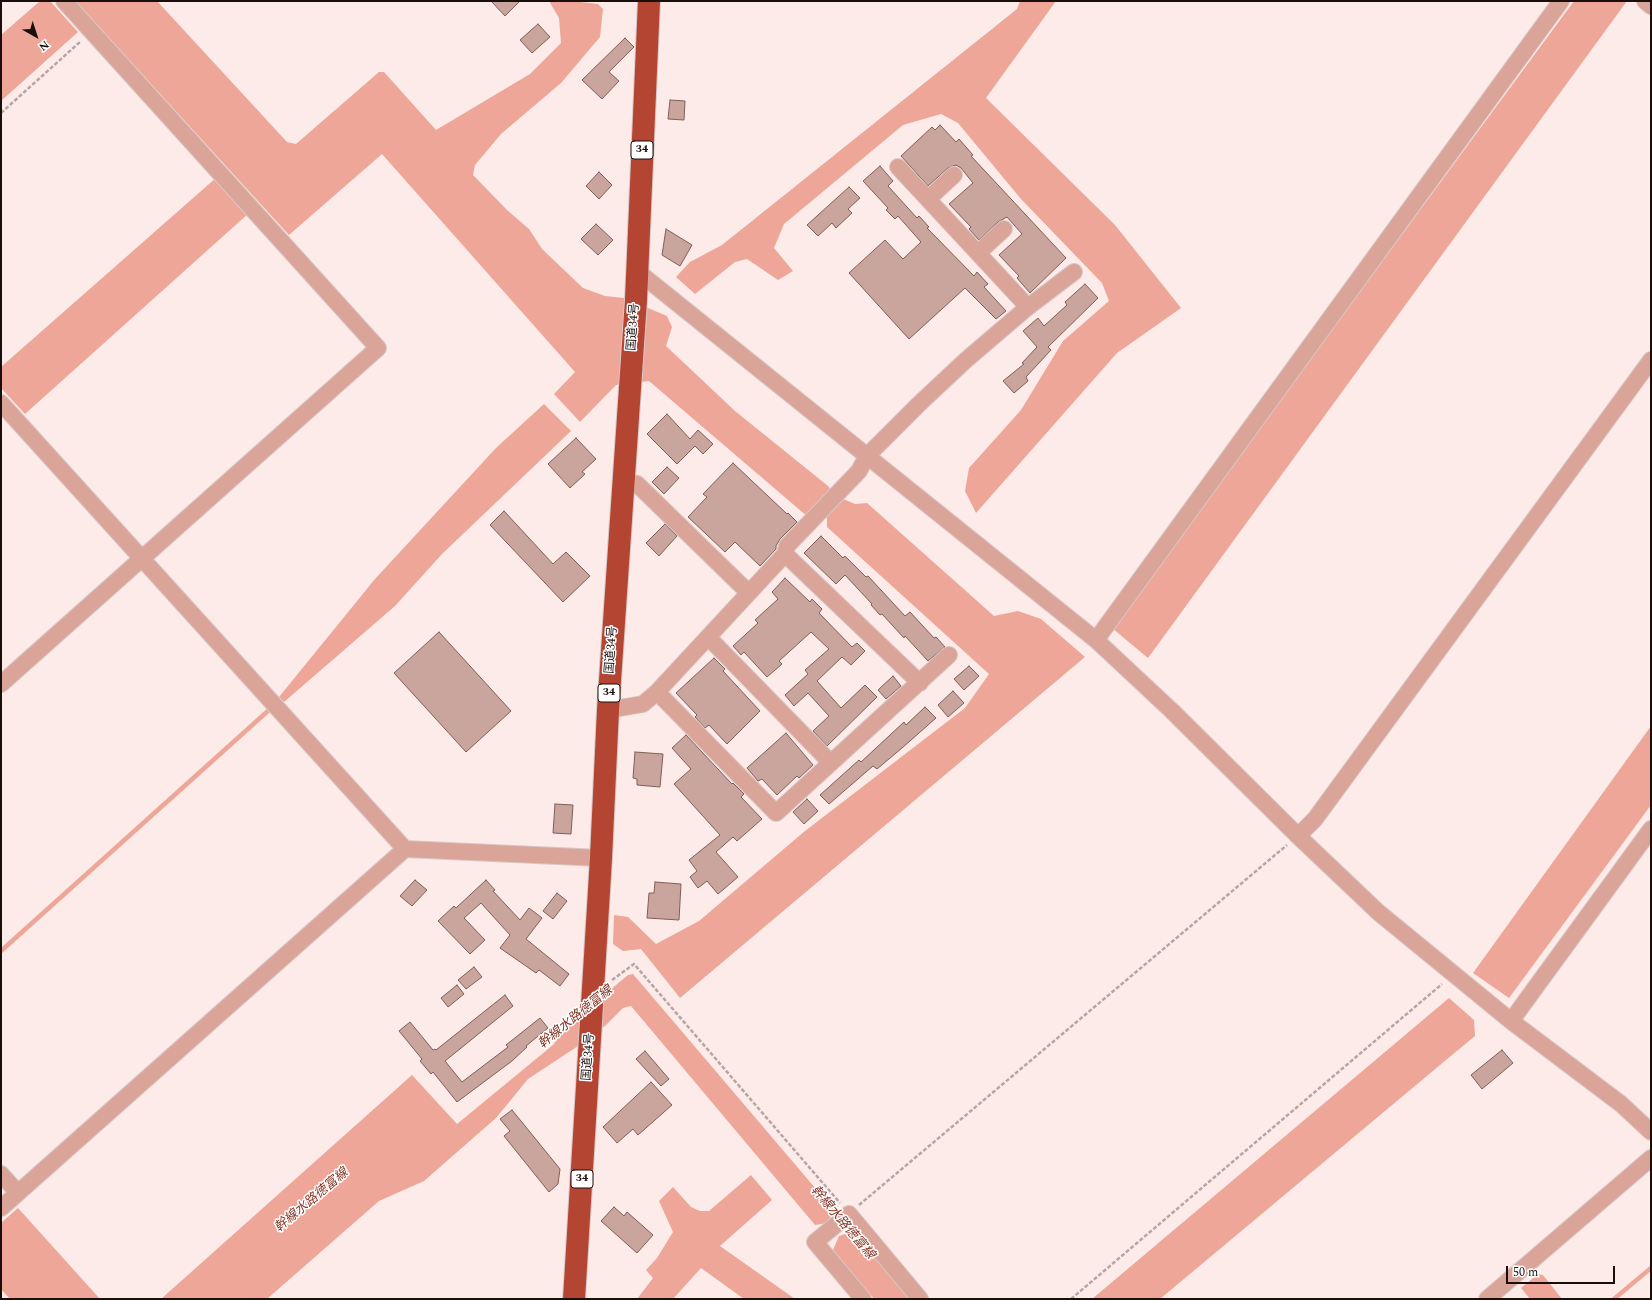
<!DOCTYPE html>
<html>
<head>
<meta charset="utf-8">
<style>
  body { margin:0 }
  #map { position:relative; width:1652px; height:1300px; overflow:hidden; background:#fcebe8; font-family:Spectral,serif }
  canvas { display:block }
  .frame { position:absolute; inset:0; border:2px solid #1a0e0b; pointer-events:none }
  .north { position:absolute; left:16px; top:16px; width:40px; height:40px; -webkit-text-stroke:3px #fff; paint-order:stroke; rotate:141deg; font-size:11px; font-weight:700; line-height:16px; text-align:center; color:#1a0e0b }
  .north::after { content:''; display:block; margin:auto; width:14px; height:18px; background:#1a0e0b; clip-path:polygon(50% 0,100% 100%,50% 72%,0 100%) }
  .scale { position:absolute; left:1506px; top:1266px; width:109px; height:18px; box-sizing:border-box; border:2px solid #1a0e0b; border-top:0; padding-left:5px; font-size:12px; line-height:14px; white-space:nowrap; color:#1a0e0b; -webkit-text-stroke:3px #fff; paint-order:stroke }
</style>
</head>
<body>
<div id="map">
<canvas width="1652" height="1300"></canvas>
<div class="frame"></div>
<div class="north">N</div>
<div class="scale">50 m</div>
</div>
<script>
const c = document.querySelector('canvas').getContext('2d');
c.lineJoin = 'round';
function fill(path, color) { c.fillStyle = color; c.fill(path, 'evenodd'); }
const toPath = rows => new Path2D(rows.map(r => 'M' + r).join(''));
function trace(path, color, width, dash) { c.strokeStyle = color; c.lineWidth = width; c.lineCap = dash ? 'butt' : 'round'; c.setLineDash(dash || []); c.stroke(path); }
function label(font, color, halo, rows, align = 'center') {
  c.font = font + ' Spectral,"Noto Sans JP",serif'; c.lineWidth = 3; c.setLineDash([]); c.textBaseline = 'middle'; c.strokeStyle = halo; c.fillStyle = color; for (const [text, x, y, turn = 0] of rows) {
    c.save(); c.translate(x, y); c.rotate((+turn || 0) * Math.PI / 180); c.textAlign = isNaN(turn) ? turn : align; if (halo) c.strokeText(text, 0, 0); c.fillText(text, 0, 0); c.restore();
  }
}
fill(toPath([
  [40,1,50,1,78,32,1,101,1,35],
  [75,1,157,1,287,142,296,144,379,72,384,72,436,130,530,74,561,43,559,18,549,1,572,1,598,4,603,9,600,37,561,83,501,134,475,165,473,175,507,210,529,229,542,249,583,288,605,296,624,298,667,316,672,327,666,346,735,411,828,486,836,496,855,504,867,503,994,616,1018,611,1041,619,1085,657,680,998,641,949,623,951,613,944,614,915,628,917,656,944,699,921,805,831,965,708,989,674,827,527,827,518,815,509,808,517,649,381,616,385,580,422,554,394,575,372,382,154,289,235],
  [1020,1,1056,1,986,98,1115,225,1181,308,1117,353,976,513,965,491,969,468,1021,410,1063,341,1109,301,1102,283,1021,199,958,123,941,114,903,125,784,224,774,248,793,271,778,280,747,259,735,262,695,294,676,277,690,262,722,245,1017,9],
  [1574,1,1627,1,1148,658,1112,628],
  [217,177,249,213,25,414,1,388,1,367],
  [544,404,571,431,442,554,395,606,284,702,279,697,375,579,496,448],
  [1651,726,1651,805,1509,998,1473,973],
  [633,974,833,1209,828,1223,815,1225,631,1006,623,1008,606,1025,575,1048,528,1079,496,1118,424,1181,379,1201,267,1299,161,1299,412,1075,457,1124,553,1045,568,1025,628,975],
  [1449,998,1474,1020,1475,1036,1446,1060,1160,1299,1092,1299],
  [751,1175,772,1200,720,1246,795,1299,744,1299,701,1268,673,1299,637,1299,653,1278,646,1270,657,1258,673,1232,659,1201,673,1187,691,1207,700,1211,709,1211],
  [18,1208,100,1299,10,1299,1,1289,1,1223],
  [857,1230,912,1299,874,1299,833,1250,839,1236],
  [1538,1274,1543,1275,1562,1299,1530,1299,1521,1288]
]), '#eda698');
trace(toPath([
  [1,951,269,710],
  [1614,1299,1651,1268]
]), '#eda698', 4.5);
const building = toPath([
  [491,1,520,1,505,16,491,1],
  [538,24,550,37,532,53,520,40,538,24],
  [625,38,634,47,609,72,619,81,602,99,582,80,625,38],
  [670,100,685,101,684,120,668,119,670,100],
  [940,125,956,142,959,139,973,155,971,156,1066,258,1030,293,1017,278,1019,276,999,255,1022,234,1007,217,998,222,979,240,969,229,971,227,949,204,973,183,961,168,956,165,948,168,928,186,901,156,932,127,935,130,940,125],
  [880,166,893,181,888,186,917,218,919,216,929,227,927,228,974,276,977,272,988,284,984,287,1006,311,996,319,965,288,909,339,849,273,885,240,903,259,921,242,898,216,895,219,886,210,888,208,863,181,880,166],
  [599,172,612,185,599,199,586,186,599,172],
  [849,187,860,198,848,209,852,213,836,228,832,223,818,236,807,225,849,187],
  [596,224,613,240,598,255,581,239,596,224],
  [666,229,692,245,680,266,662,255,666,229],
  [1085,284,1098,298,1048,347,1051,350,1026,377,1028,381,1014,393,1003,381,1024,364,1022,363,1037,347,1023,331,1038,318,1044,326,1067,305,1065,302,1085,284],
  [667,414,690,439,698,430,713,444,703,454,695,446,677,464,647,434,667,414],
  [576,438,596,459,582,472,585,474,570,488,548,464,576,438],
  [733,463,787,514,788,513,797,522,780,539,776,546,776,549,760,566,735,542,725,552,688,517,707,497,703,494,733,463],
  [667,467,679,478,664,494,652,482,667,467],
  [504,511,553,564,566,552,590,576,563,602,490,525,504,511],
  [665,524,677,536,659,556,646,543,665,524],
  [821,536,843,558,845,556,866,577,868,576,905,616,910,612,934,638,936,637,945,647,928,661,905,636,904,638,882,614,880,615,871,605,872,604,845,575,836,584,804,553,821,536],
  [785,578,810,602,812,599,822,609,819,613,852,647,857,643,865,651,851,665,842,657,817,681,841,708,865,685,877,697,827,746,813,731,829,716,808,693,794,706,785,695,808,674,805,670,829,649,811,632,779,661,782,664,767,677,744,652,741,655,733,646,758,623,755,620,778,599,772,592,785,578],
  [439,632,511,711,466,752,394,673,439,632],
  [714,658,725,669,723,671,760,711,727,744,709,725,705,728,695,717,697,715,676,693,714,658],
  [969,666,979,676,964,690,954,679,969,666],
  [893,676,901,686,886,699,878,690,893,676],
  [953,691,964,703,948,717,938,705,953,691],
  [925,707,936,718,902,748,877,769,873,766,829,804,820,795,859,760,861,762,904,722,906,725,925,707],
  [786,733,813,765,799,778,797,776,777,795,762,779,758,781,747,768,786,733],
  [686,735,732,784,733,783,744,794,741,797,762,819,737,841,733,837,716,852,738,877,718,894,707,881,698,888,690,877,697,871,689,860,720,835,674,784,691,769,672,748,686,735],
  [635,752,663,754,660,787,637,785,637,779,633,778,635,752],
  [807,799,818,811,804,824,793,812,807,799],
  [555,804,573,805,571,834,553,833,555,804],
  [415,880,427,890,412,906,400,896,415,880],
  [486,880,495,890,493,891,520,920,529,908,542,918,526,939,569,974,560,986,539,970,536,973,500,948,510,935,481,903,464,918,485,940,470,954,438,921,454,906,456,908,486,880],
  [655,882,681,884,679,920,647,918,649,893,654,893,655,882],
  [557,893,567,901,553,919,543,911,557,893],
  [474,967,482,977,466,989,458,980,474,967],
  [457,985,464,994,448,1007,441,998,457,985],
  [505,995,513,1006,445,1061,462,1082,508,1047,506,1045,540,1018,548,1028,526,1046,527,1047,512,1061,457,1102,433,1072,431,1074,420,1061,422,1059,399,1031,410,1022,433,1050,435,1049,436,1050,505,995],
  [1502,1050,1513,1063,1482,1089,1471,1075,1502,1050],
  [645,1051,669,1079,661,1086,636,1059,645,1051],
  [651,1082,672,1105,638,1135,633,1129,617,1143,603,1127,651,1082],
  [512,1110,560,1169,558,1184,549,1192,504,1136,510,1131,500,1119,512,1110],
  [614,1207,624,1216,627,1212,653,1235,637,1253,601,1221,614,1207]
]);
fill(building, '#caa59d');
trace(building, '#7f5e57', 1);
const minor = toPath([
  [1645,1,1651,6],
  [898,167,1028,307],
  [928,199,954,175],
  [978,253,1004,229],
  [637,271,1096,640,1172,711,1298,836,1378,912,1511,1021,1621,1104,1651,1132],
  [1,403,405,849],
  [624,482,637,484,749,593],
  [708,637,831,763],
  [1096,640,1561,1],
  [920,683,785,554,787,546,859,471,867,456,919,404,966,360,1028,307,1074,272],
  [1,684,378,348,64,1],
  [657,692,776,813,949,655],
  [608,710,643,704,657,692,785,554],
  [1298,836,1315,819,1651,360],
  [1511,1021,1651,829],
  [1,1174,18,1193],
  [1,1208,405,849,601,858],
  [863,1299,815,1242,849,1214,920,1299],
  [1487,1299,1651,1158]
]);
const highway = toPath([
  [574,1299,601,858,608,710,636,300,649,1]
]);
trace(minor, '#d8c8c5', 18);
trace(highway, '#d8c8c5', 24);
trace(toPath([
  [1,113,81,41],
  [612,980,634,964,840,1203],
  [859,1205,1287,845],
  [1071,1299,1442,984]
]), '#b6a6a3', 2.5, [4, 2]);
trace(minor, '#daa499', 16);
trace(highway, '#b34532', 22);
for (const [x, y, w] of [
  [642,150,22],
  [609,693,22],
  [582,1179,22]
]) { const box = new Path2D(); box.roundRect(x - w / 2, y - 9, w, 18, 3); c.fillStyle = '#fff'; c.fill(box); trace(box, '#1a0e0b', 1); }
label('bold 11px', '#1a0e0b', null, [
  ["34",642,150],
  ["34",609,693],
  ["34",582,1179]
]);
label('12px', '#1a0e0b', '#fff', [
  ["国道34号",634,327,-86],
  ["国道34号",612,650,-86],
  ["国道34号",589,1057,-86]
]);
label('italic 13px', '#843223', '#fff', [
  ["幹線水路徳富線",576,1018,-39],
  ["幹線水路徳富線",312,1201,-40],
  ["幹線水路徳富線",842,1223,50]
]);
</script>
</body>
</html>
